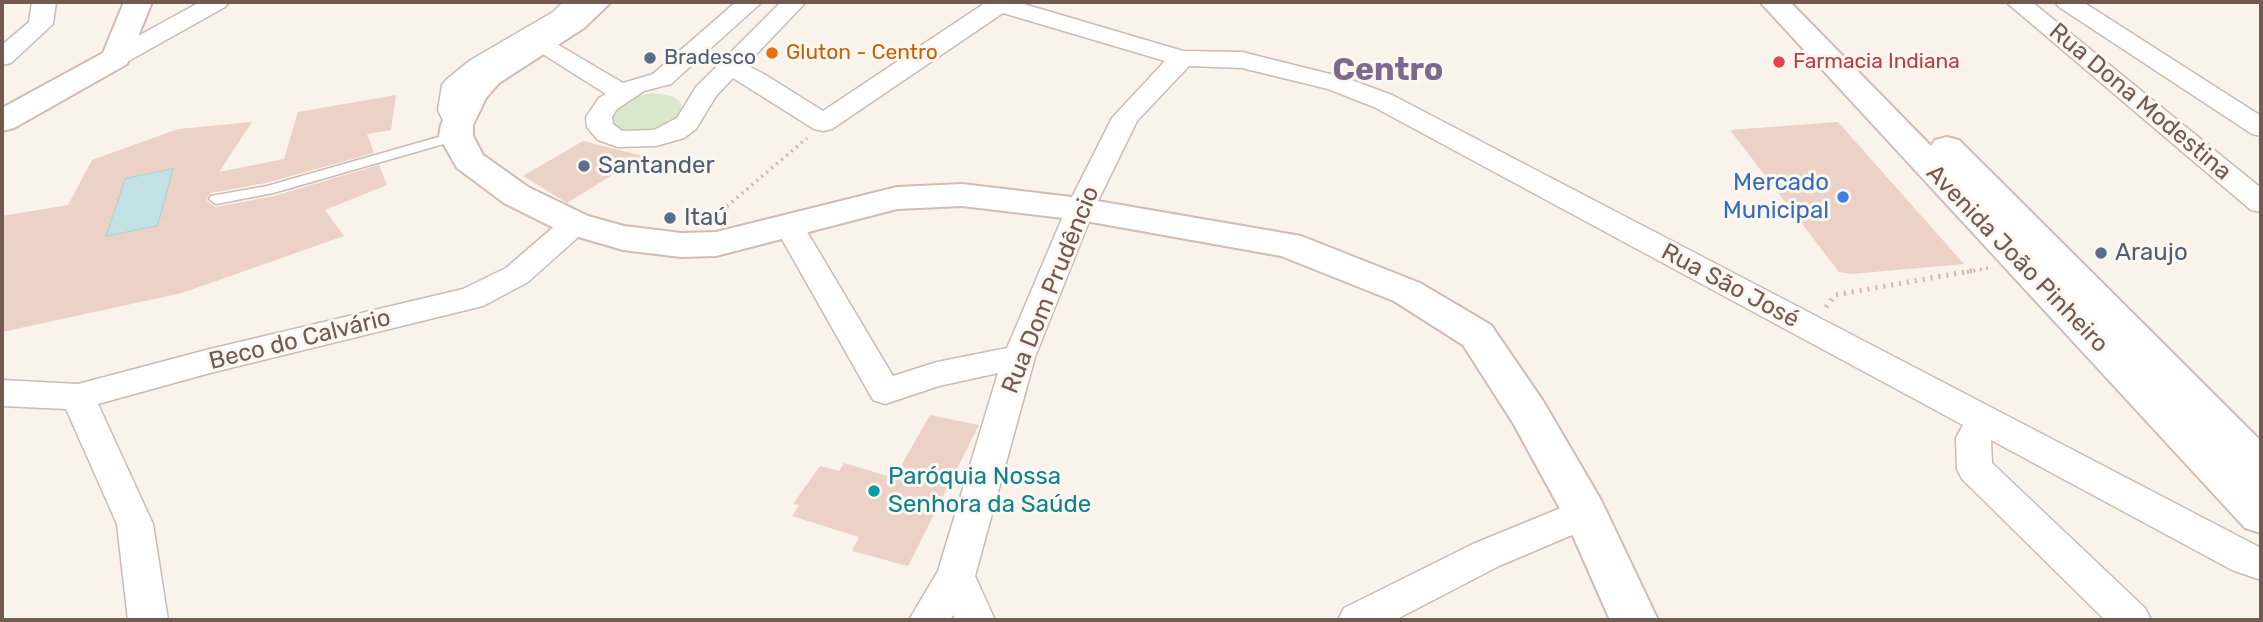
<!DOCTYPE html>
<html>
<head>
<meta charset="utf-8">
<style>
  body { margin:0 }
  #map { position:relative; width:2263px; height:622px; overflow:hidden; background:#faf3ec; font-family:Rubik,sans-serif }
  canvas { display:block }
  .frame { position:absolute; inset:0; border:4px solid #735a51; pointer-events:none }
</style>
</head>
<body>
<div id="map">
<canvas width="2263" height="622"></canvas>
<div class="frame"></div>
</div>
<script>
const c = document.querySelector('canvas').getContext('2d');
c.lineJoin = 'round';
function fill(path, color) { c.fillStyle = color; c.fill(path, 'evenodd'); }
const toPath = rows => new Path2D(rows.map(r => 'M' + r).join(''));
function trace(path, color, width, dash) { c.strokeStyle = color; c.lineWidth = width; c.lineCap = dash ? 'butt' : 'round'; c.setLineDash(dash || []); c.stroke(path); }
function label(font, color, halo, rows, align = 'center') {
  c.font = font + ' Rubik,sans-serif'; c.lineWidth = 6; c.setLineDash([]); c.textBaseline = 'middle'; c.strokeStyle = halo; c.fillStyle = color; for (const [text, x, y, turn = 0] of rows) {
    c.save(); c.translate(x, y); c.rotate((+turn || 0) * Math.PI / 180); c.textAlign = isNaN(turn) ? turn : align; if (halo) c.strokeText(text, 0, 0); c.fillText(text, 0, 0); c.restore();
  }
}
fill(toPath([
  [652,93,672,96,678,100,682,105,677,118,659,129,647,132,625,131,617,128,612,122,615,109,631,98]
]), '#d9e7cb');
const water = toPath([
  [174,168,158,226,105,237,125,178,174,168]
]);
fill(water, '#c2e1e2');
trace(water, '#aad0d2', 2);
fill(toPath([
  [396,95,391,130,367,134,374,153,266,183,211,193,207,198,207,201,216,207,274,196,379,165,387,185,325,210,344,236,182,293,2,332,2,216,68,205,92,160,178,129,252,122,219,172,284,159,298,112],
  [174,168,158,226,105,237,125,178],
  [1838,122,1964,264,1852,274,1839,272,1730,130],
  [583,141,643,156,567,203,523,176],
  [930,415,979,425,908,566,852,551,859,537,792,516,799,505,793,504,820,466,839,471,844,463,894,478]
]), '#ecd1c7');
const lane = toPath([
  [456,132,463,136,461,139,273,193,216,204,209,199,211,196,267,186,456,132]
]);
const street = toPath([
  [32,2,56,2,53,24,11,63,2,65,2,45,29,22,32,2],
  [200,2,229,2,225,7,125,63,116,66,107,63,103,58,107,53,200,2],
  [563,2,588,2,569,22,545,37,623,83,653,74,736,2,762,2,671,84,644,91,617,109,612,117,613,124,622,131,654,130,677,118,696,87,781,2,806,2,746,65,764,74,823,111,982,5,980,2,1017,2,1183,51,1242,52,1346,78,1392,95,2261,548,2261,580,2232,570,1991,440,1992,463,2145,608,2151,620,2105,620,1962,479,1957,469,1956,438,1963,425,1374,107,1328,89,1242,68,1189,66,1137,121,1094,209,1035,357,975,576,995,620,955,620,953,615,950,620,909,620,938,571,998,373,939,386,885,404,873,400,775,227,780,220,790,217,800,220,893,376,937,362,1007,348,1066,209,1112,118,1165,61,1003,13,832,129,823,131,814,129,733,78,716,96,696,129,684,138,656,146,618,147,598,140,587,127,586,117,599,98,606,94,530,46,487,71,467,88,464,110,470,125,466,131,457,133,448,131,438,110,442,85,446,80,469,61,553,12,563,2],
  [2006,2,2032,2,2261,188,2261,212,2251,210,2006,2],
  [2055,2,2083,2,2261,116,2261,136,2252,134,2059,7,2055,2],
  [575,214,585,217,590,224,585,231,528,282,483,306,210,373,98,404,153,524,168,620,128,620,117,524,66,409,2,406,2,380,78,384,210,349,463,289,506,268,565,217,575,214],
  [1585,498,1598,502,1603,513,1598,524,1499,566,1395,620,1338,620,1344,608,1473,544,1585,498]
]);
const secondary = toPath([
  [124,2,152,2,127,64,14,128,2,131,2,108,103,53,124,2],
  [580,2,611,2,584,28,499,83,486,98,473,125,473,136,483,155,528,187,588,216,624,226,681,233,716,232,897,187,962,184,1080,198,1301,236,1420,283,1491,325,1543,401,1601,500,1658,620,1610,620,1565,518,1513,423,1463,345,1394,301,1281,256,1080,220,962,206,897,209,716,256,681,257,623,250,562,232,504,203,457,168,439,136,441,125,455,95,477,69,564,16,580,2],
  [1760,2,1790,2,1931,146,1935,140,1947,137,1959,140,2261,441,2261,533,2245,528,1760,2]
]);
trace(lane, '#cbbbb2', 3);
trace(street, '#cbbbb2', 3);
trace(secondary, '#d0bcb3', 4);
trace(toPath([
  [712,219,807,138],
  [1967,272,1988,268]
]), '#d1b5a9', 3.5, [2, 4.5]);
trace(toPath([
  [1826,307,1835,295,1976,270]
]), '#d1b5a9', 5, [2, 6]);
fill(lane, '#fff');
fill(street, '#fff');
fill(secondary, '#fff');
for (const [x, y, r, color] of [
  [772,53,7,"#e8710a"],
  [650,58,7,"#5c6f8a"],
  [1779,62,7,"#e0444e"],
  [584,166,7,"#5c6f8a"],
  [1843,197,7,"#3f7fe0"],
  [670,218,7,"#5c6f8a"],
  [2101,253,7,"#5c6f8a"],
  [874,491,7,"#0f9aa8"]
]) { const dot = new Path2D(); dot.arc(x, y, r, 0, 2 * Math.PI); c.fillStyle = color; c.fill(dot); trace(dot, '#fdf7f2', 2.5); }
label('21px', '#c56008', '#fdf7f2', [
  ["Gluton - Centro",786,53]
], 'left');
label('21px', '#4e5e75', '#fdf7f2', [
  ["Bradesco",664,58]
], 'left');
label('21px', '#be3a42', '#fdf7f2', [
  ["Farmacia Indiana",1793,62]
], 'left');
label('24px', '#735a51', '#fdf7f2', [
  ["Rua Dona Modestina",2140,102,40],
  ["Avenida João Pinheiro",2017,259,46],
  ["Rua São José",1730,286,28],
  ["Rua Dom Prudêncio",1051,290,-68],
  ["Beco do Calvário",300,340,-14]
]);
label('24px', '#4e5e75', '#fdf7f2', [
  ["Santander",598,166],
  ["Itaú",684,218],
  ["Araujo",2115,253]
], 'left');
label('24px', '#366cbe', '#fdf7f2', [
  ["Mercado",1829,183],
  ["Municipal",1829,211]
], 'right');
label('24px', '#0d838f', '#fdf7f2', [
  ["Paróquia Nossa",888,477],
  ["Senhora da Saúde",888,505]
], 'left');
label('bold 32px', '#7d698d', '#fdf7f2', [
  ["Centro",1388,71]
]);
</script>
</body>
</html>
